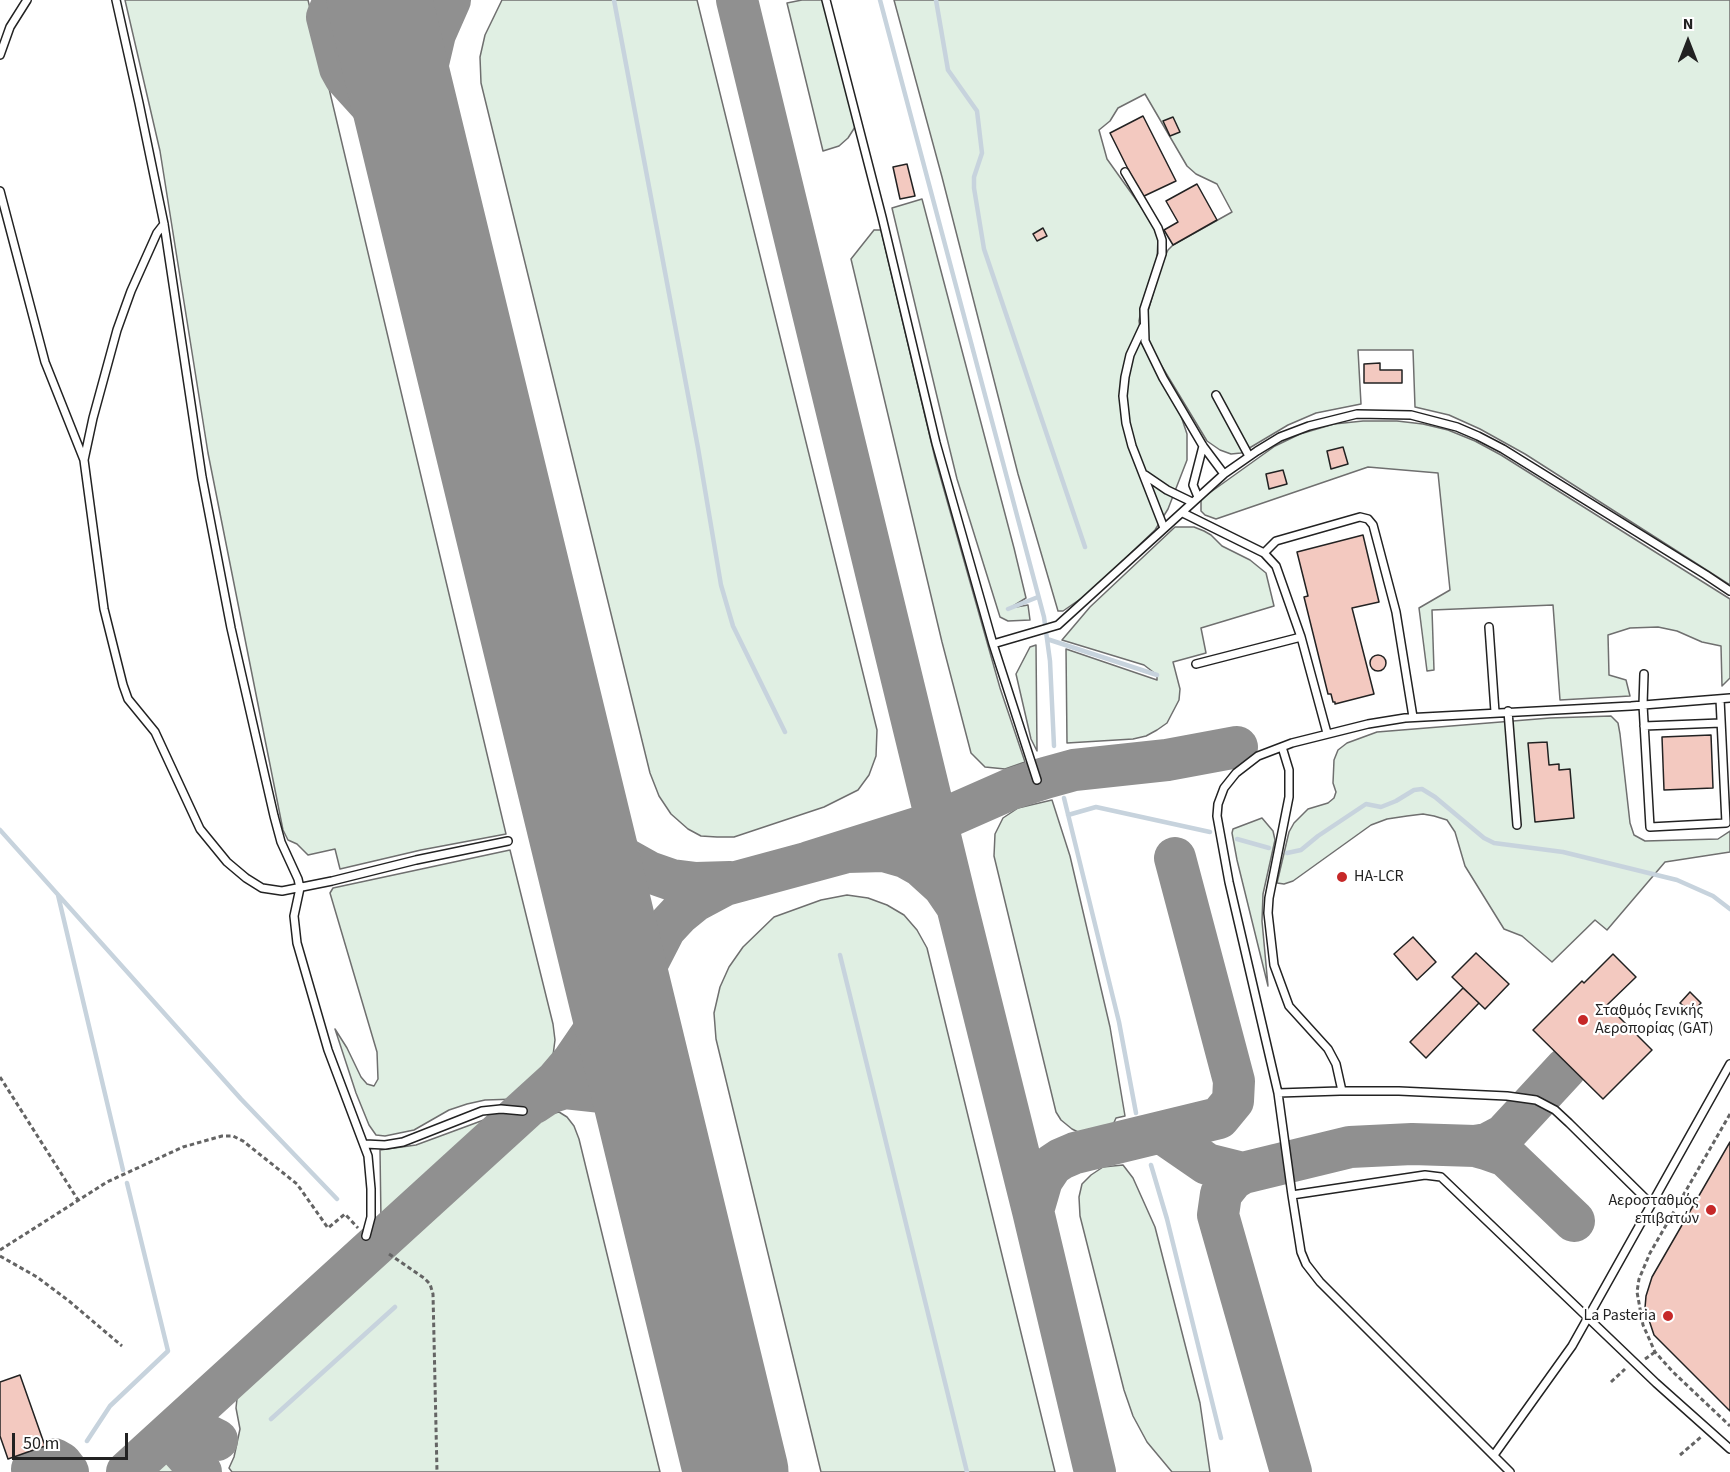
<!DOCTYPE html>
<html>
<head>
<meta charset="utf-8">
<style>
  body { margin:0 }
  #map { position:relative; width:1730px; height:1472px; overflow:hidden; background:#fff; font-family:"Source Sans 3",sans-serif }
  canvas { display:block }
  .north { position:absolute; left:1658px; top:12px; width:60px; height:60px; -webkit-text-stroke:4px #fff; paint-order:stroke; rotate:0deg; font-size:16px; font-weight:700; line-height:24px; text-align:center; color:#222 }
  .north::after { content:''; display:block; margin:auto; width:21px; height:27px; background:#222; clip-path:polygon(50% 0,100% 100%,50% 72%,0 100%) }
  .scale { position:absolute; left:12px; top:1433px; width:116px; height:27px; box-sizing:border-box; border:3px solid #222; border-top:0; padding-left:8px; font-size:18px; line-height:21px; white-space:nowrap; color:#222; -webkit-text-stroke:4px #fff; paint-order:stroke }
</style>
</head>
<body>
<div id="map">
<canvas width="1730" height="1472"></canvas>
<div class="north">N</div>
<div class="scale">50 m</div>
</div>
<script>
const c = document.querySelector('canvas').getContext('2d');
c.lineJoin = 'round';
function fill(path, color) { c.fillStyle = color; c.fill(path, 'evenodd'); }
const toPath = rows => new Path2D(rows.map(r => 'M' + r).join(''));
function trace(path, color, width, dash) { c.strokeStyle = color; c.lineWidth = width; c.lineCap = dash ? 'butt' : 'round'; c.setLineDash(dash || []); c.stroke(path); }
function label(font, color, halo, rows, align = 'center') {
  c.font = font + ' "Source Sans 3",sans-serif'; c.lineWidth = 4.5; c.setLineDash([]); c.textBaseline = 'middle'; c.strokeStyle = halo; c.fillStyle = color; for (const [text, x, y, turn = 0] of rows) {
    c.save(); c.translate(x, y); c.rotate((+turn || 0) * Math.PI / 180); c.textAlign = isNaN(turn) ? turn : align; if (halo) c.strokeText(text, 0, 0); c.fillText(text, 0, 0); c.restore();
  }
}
const green = toPath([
  [125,0,308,0,506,834,421,850,340,869,335,849,308,855,297,844,288,840,283,830,208,453,160,151,125,0],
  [502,0,697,0,877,730,876,756,869,775,858,790,824,807,734,837,717,837,701,836,688,829,671,814,659,796,650,773,481,83,480,57,485,35,502,0],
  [802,0,824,0,855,127,848,138,839,146,823,151,787,3,802,0],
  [894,0,1730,0,1730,585,1525,454,1480,429,1449,415,1415,407,1413,350,1358,350,1361,404,1316,413,1288,425,1241,453,1231,454,1220,450,1207,441,1152,350,1147,337,1146,318,1162,263,1168,250,1173,245,1232,212,1217,184,1196,174,1187,166,1145,94,1118,108,1110,121,1099,130,1107,159,1152,222,1158,239,1157,258,1143,300,1139,321,1142,344,1180,413,1187,434,1187,460,1168,509,1155,530,1089,593,1063,611,1058,611,1018,474,942,177,894,0],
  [922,199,1014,548,1026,598,1010,608,1028,605,1030,620,1008,621,1000,617,957,479,945,430,892,208,922,199],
  [874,230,881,230,935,458,1000,688,1025,762,1005,769,985,767,971,753,942,642,851,259,874,230],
  [1363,421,1397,421,1423,424,1448,430,1475,441,1501,455,1730,599,1730,678,1722,686,1721,646,1702,642,1677,631,1658,627,1630,628,1608,635,1609,675,1626,680,1630,696,1560,700,1553,605,1432,610,1434,670,1427,671,1419,608,1450,590,1438,473,1368,467,1216,519,1205,515,1201,511,1201,499,1275,446,1300,434,1334,424,1363,421],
  [1175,527,1194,527,1204,531,1211,535,1222,546,1250,560,1266,573,1274,606,1201,628,1206,653,1173,662,1180,689,1179,700,1167,723,1157,730,1146,736,1133,739,1067,743,1066,649,1157,680,1157,675,1144,665,1062,640,1090,607,1175,527],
  [1036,645,1037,751,1031,739,1016,674,1030,647,1036,645],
  [1611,716,1618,723,1620,734,1630,823,1634,835,1645,841,1718,839,1730,831,1730,852,1665,862,1607,930,1595,920,1552,962,1522,936,1504,929,1465,866,1455,832,1447,820,1434,816,1423,814,1407,816,1387,819,1371,825,1293,881,1284,884,1277,883,1289,832,1294,823,1308,809,1328,803,1334,798,1336,792,1333,783,1334,760,1338,750,1347,743,1377,732,1550,718,1611,716],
  [1052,800,1070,856,1110,1027,1125,1116,1116,1118,1112,1127,1089,1134,1080,1133,1072,1129,1061,1120,1056,1112,994,856,995,834,1003,818,1018,808,1052,800],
  [1262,818,1273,831,1275,840,1263,894,1262,921,1268,986,1237,860,1232,833,1233,829,1262,818],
  [510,850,553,1024,555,1040,552,1063,545,1073,517,1099,485,1100,467,1104,449,1110,414,1130,385,1136,376,1135,369,1125,356,1093,335,1029,347,1048,361,1077,367,1084,374,1086,378,1079,377,1052,330,893,333,888,510,850],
  [847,895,868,898,887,905,904,915,917,930,927,948,1055,1472,821,1472,716,1039,714,1013,720,987,729,967,743,947,774,917,821,900,847,895],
  [559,1112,567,1117,574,1126,579,1139,660,1472,232,1472,229,1468,234,1457,240,1429,236,1408,238,1389,538,1117,559,1112],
  [500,1114,381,1221,380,1150,416,1145,500,1114],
  [1123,1165,1133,1178,1155,1227,1200,1403,1210,1472,1172,1472,1147,1442,1133,1416,1124,1390,1080,1216,1079,1197,1082,1184,1091,1175,1103,1167,1123,1165],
  [165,1460,171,1461,182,1472,149,1472,165,1460]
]);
fill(green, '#e0efe3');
trace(green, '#6f6f6f', 1.5);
trace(toPath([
  [614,0,698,448,721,585,733,626,785,732],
  [880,0,1044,617,1050,661,1054,746],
  [936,0,948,70,977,111,982,153,974,177,974,188,984,249,1085,547],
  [1008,609,1038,597],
  [1047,639,1157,675],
  [1064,798,1119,1022,1136,1113],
  [1068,815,1096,807,1210,832],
  [0,830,241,1099,337,1199],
  [1237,839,1269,848],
  [1287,853,1301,850,1318,836,1366,804,1381,807,1396,801,1414,790,1422,789,1435,797,1484,838,1494,843,1563,852,1677,880,1713,896,1730,909],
  [58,895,123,1170],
  [840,955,967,1472],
  [1151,1165,1167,1219,1221,1438],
  [271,1419,395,1307],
  [87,1441,110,1406,168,1351,127,1183]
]), '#c7d3dd', 4.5);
trace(toPath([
  [334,0,327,17,340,68,345,77,404,142,417,160],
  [737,0,957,906,1033,1211,1095,1472],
  [420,171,422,110,427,68,435,34,450,0],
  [565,767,608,841,624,858,649,872,672,880,696,883,730,882],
  [809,862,936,822,1011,789,1045,778,1074,770,1167,760,1237,747],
  [628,1026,647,964,665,929,679,914,695,901,725,885,847,852,884,851,905,857,921,866,943,886,956,905],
  [534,1103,549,1093,565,1088,602,1092,632,1106,645,1117,654,1134],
  [1162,1133,1207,1164,1243,1173,1350,1147,1412,1144,1475,1146,1486,1149,1506,1156,1574,1221],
  [1475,1146,1487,1144,1504,1135,1566,1068],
  [1243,1173,1233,1179,1221,1194,1218,1215,1291,1472],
  [1033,1211,1042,1180,1052,1165,1061,1159,1075,1153,1219,1118,1233,1101,1234,1081,1175,858],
  [32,1469,38,1463,54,1459,61,1463,68,1472],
  [127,1472,556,1081,573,1061,601,1020,611,998,613,984,612,962],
  [201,1472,168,1435,185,1432,197,1433,207,1435,217,1440]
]), '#909090', 42);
trace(toPath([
  [379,0,736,1472]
]), '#909090', 105);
const building = toPath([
  [1143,116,1176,181,1142,197,1110,133,1143,116],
  [1173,117,1180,132,1170,136,1163,121,1173,117],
  [907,164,915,196,900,199,893,167,907,164],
  [1197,184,1217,220,1173,245,1164,230,1178,222,1166,201,1197,184],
  [1043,228,1047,236,1037,241,1033,234,1043,228],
  [1380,363,1380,370,1402,370,1402,383,1364,383,1364,364,1380,363],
  [1343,447,1348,464,1331,469,1327,451,1343,447],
  [1283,470,1287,484,1269,489,1266,474,1283,470],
  [1363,535,1379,602,1352,608,1374,694,1335,704,1335,702,1333,702,1331,694,1328,694,1304,597,1308,596,1297,552,1363,535],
  '1370 663a8 8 0 1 1 16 0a8 8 0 1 1-16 0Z',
  [1711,735,1713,788,1664,790,1662,737,1711,735],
  [1547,742,1549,765,1559,764,1559,770,1570,769,1574,818,1535,822,1528,743,1547,742],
  [1413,937,1436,962,1417,980,1394,954,1413,937],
  [1476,953,1509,984,1485,1009,1452,977,1476,953],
  [1613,954,1636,977,1607,1005,1652,1050,1603,1099,1533,1030,1582,981,1584,983,1613,954],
  [1463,988,1479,1003,1426,1058,1410,1042,1463,988],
  [1690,992,1701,1003,1692,1013,1680,1003,1690,992],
  [1730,1142,1730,1411,1654,1335,1645,1308,1646,1296,1652,1277,1730,1142],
  [20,1375,45,1446,8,1459,0,1436,0,1382,20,1375]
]);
fill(building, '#f3c9c0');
trace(building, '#222', 1.5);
const service = toPath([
  [116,0,139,103,164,224,202,477,231,628,274,816,281,842,298,879,300,888,294,916,297,943,328,1050,368,1156,371,1189,371,1217,366,1236],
  [826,0,882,217,936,443,993,644,1037,780],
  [0,55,10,27,27,0],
  [1125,172,1158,228,1162,240,1162,254,1144,309,1145,341,1163,378,1203,446,1224,474],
  [0,191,45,362,84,460],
  [164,224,157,233,131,291,117,330,93,418,84,460,104,609,123,685,128,699,155,732,200,829,227,862,246,878,262,888,282,891,332,881,416,860,508,841],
  [1143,327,1130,355,1125,377,1123,396,1126,423,1132,446,1164,528],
  [1216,395,1249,456],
  [1145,475,1167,490,1192,502],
  [1198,497,1193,485,1203,446],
  [1183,513,1264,553,1276,566,1301,637,1327,733],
  [1264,553,1276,541,1360,517,1368,519,1373,525,1396,612,1413,717],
  [1489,627,1495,712],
  [993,644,1058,625,1224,474,1257,451,1280,437,1309,426,1357,414,1411,415,1457,427,1478,436,1503,449,1706,575,1730,591],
  [1196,664,1301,637],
  [1644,674,1643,705,1650,827,1726,823,1720,699],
  [1508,711,1517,825],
  [1644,726,1721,723],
  [1282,747,1289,770,1289,797,1269,898,1268,913,1274,965,1289,1006,1328,1049,1336,1064,1342,1091],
  [1278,1093,1340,1091,1399,1091,1507,1096,1536,1100,1555,1110,1569,1123,1651,1204],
  [365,1144,385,1145,403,1142,482,1111,501,1109,523,1111],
  [1292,1195,1425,1175,1441,1177,1656,1383,1730,1449],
  [1494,1455,1572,1346,1730,1064],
  [1510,1472,1320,1282,1306,1264,1301,1252,1292,1195,1278,1093,1229,882,1217,816,1218,804,1224,788,1236,773,1258,756,1292,743,1368,724,1405,718,1631,706,1730,698]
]);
trace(service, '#222', 10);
trace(toPath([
  [0,1077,78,1200],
  [1730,1114,1650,1253,1639,1279,1637,1292,1643,1325,1655,1352,1673,1372,1730,1426],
  [0,1250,107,1182,183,1147,222,1136,233,1136,243,1141,297,1184,328,1228,345,1214,358,1228],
  [389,1254,424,1278,430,1284,433,1294,437,1472],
  [0,1256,37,1277,69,1301,122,1346],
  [1645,1359,1655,1352],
  [1611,1382,1625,1369],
  [1680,1455,1701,1437]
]), '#646464', 3, [4.5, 3]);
trace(service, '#fff', 7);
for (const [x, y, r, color] of [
  [1342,877,6,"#c62828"],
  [1583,1020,6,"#c62828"],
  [1711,1210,6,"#c62828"],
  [1668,1316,6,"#c62828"]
]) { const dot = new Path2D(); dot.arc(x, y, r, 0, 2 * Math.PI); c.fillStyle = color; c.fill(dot); trace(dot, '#fff', 2); }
label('16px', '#222', '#fff', [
  ["HA-LCR",1354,877],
  ["Σταθμός Γενικής",1595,1011],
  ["Αεροπορίας (GAT)",1595,1029],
  ["Αεροσταθμός",1699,1201,"right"],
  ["επιβατών",1699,1219,"right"],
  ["La Pasteria",1656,1316,"right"]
], 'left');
</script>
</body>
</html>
